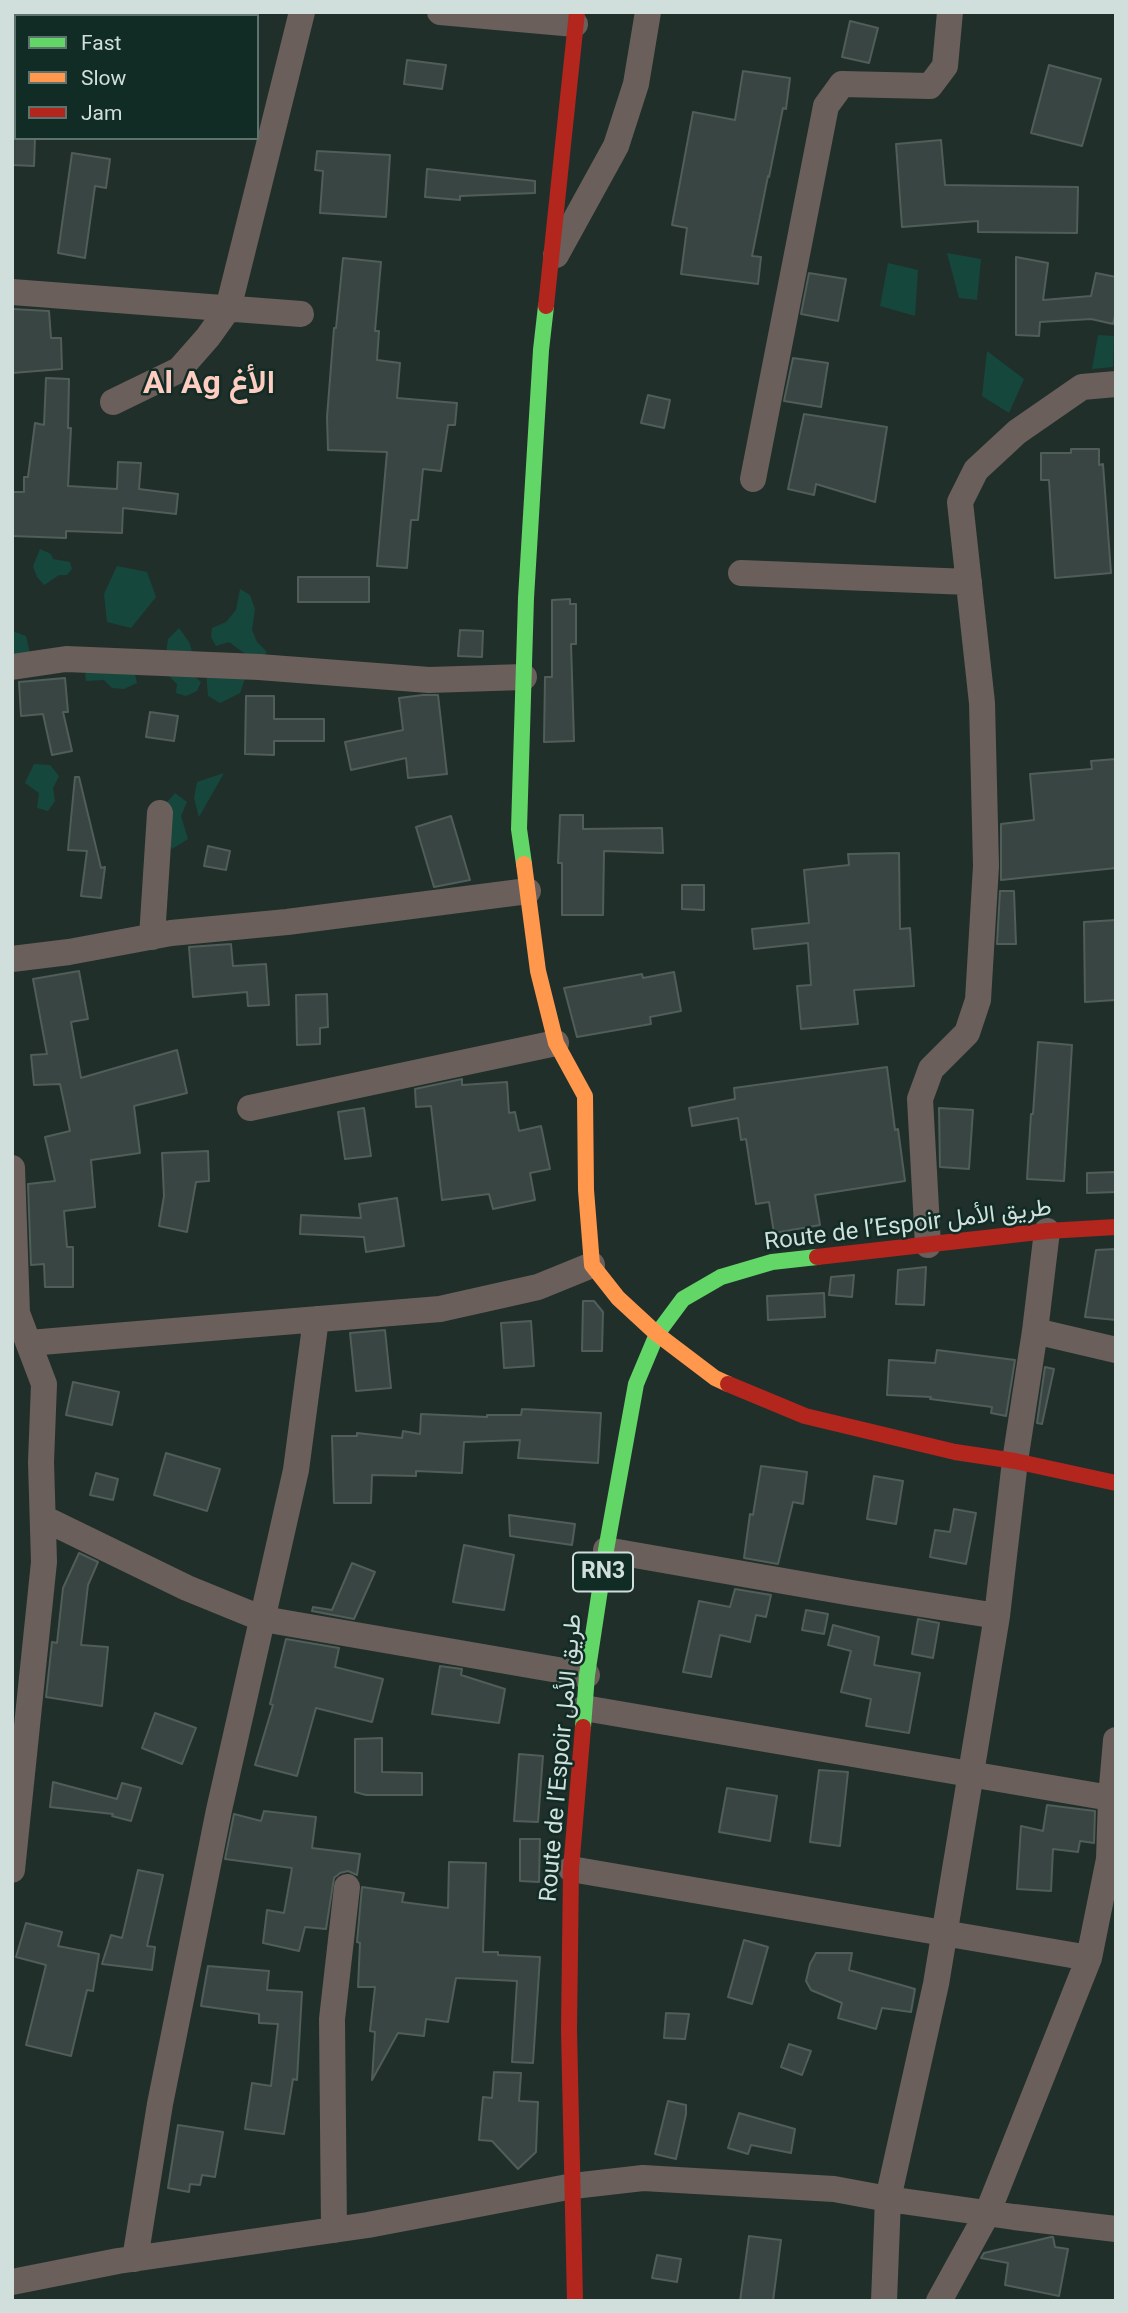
<!DOCTYPE html>
<html>
<head>
<meta charset="utf-8">
<style>
  body { margin:0 }
  #map { position:relative; width:1128px; height:2313px; overflow:hidden; background:#212f2b; font-family:Roboto,sans-serif }
  canvas { display:block }
  .frame { position:absolute; inset:0; border:14px solid #d0dfdb; pointer-events:none }
  .legend { position:absolute; left:14px; top:14px; width:245px; height:126px; box-sizing:border-box; background:#112b25; border:2px solid #5d736e; margin:0; padding:9px 12px; list-style:none; font-size:21px; color:#d0dfdb }
  .legend li { display:flex; align-items:center; gap:14px; height:35px }
  .legend b { width:35px; border:2px solid #5d736e }
</style>
</head>
<body>
<div id="map">
<canvas width="1128" height="2313"></canvas>
<div class="frame"></div>
<ul class="legend">
<li><b style="height:9px;background:#63d668"></b>Fast</li>
<li><b style="height:9px;background:#ff974d"></b>Slow</li>
<li><b style="height:9px;background:#b3261e"></b>Jam</li>
</ul>
</div>
<script>
const c = document.querySelector('canvas').getContext('2d');
c.lineJoin = 'round';
function fill(path, color) { c.fillStyle = color; c.fill(path, 'evenodd'); }
const toPath = rows => new Path2D(rows.map(r => 'M' + r).join(''));
function trace(path, color, width, dash) { c.strokeStyle = color; c.lineWidth = width; c.lineCap = dash ? 'butt' : 'round'; c.setLineDash(dash || []); c.stroke(path); }
function label(font, color, halo, rows, align = 'center') {
  c.font = font + ' Roboto,Vazirmatn,sans-serif'; c.lineWidth = 5; c.setLineDash([]); c.textBaseline = 'middle'; c.strokeStyle = halo; c.fillStyle = color; for (const [text, x, y, turn = 0] of rows) {
    c.save(); c.translate(x, y); c.rotate((+turn || 0) * Math.PI / 180); c.textAlign = isNaN(turn) ? turn : align; if (halo) c.strokeText(text, 0, 0); c.fillText(text, 0, 0); c.restore();
  }
}
fill(toPath([
  [947,253,981,259,977,300,959,298],
  [888,263,918,270,915,316,880,306],
  [1098,335,1114,336,1113,367,1092,369],
  [987,351,1024,379,1009,413,982,396],
  [40,549,51,554,53,559,70,562,72,569,67,575,59,575,44,585,37,577,33,566],
  [117,566,147,572,156,597,131,628,107,622,104,594],
  [240,589,250,595,255,609,252,630,257,642,267,652,259,662,244,653,229,642,216,646,211,637,212,628,226,622,236,610],
  [179,628,189,642,193,654,166,654,168,639],
  [12,631,26,636,30,653,12,662],
  [93,667,134,670,137,683,124,689,112,688,104,680,86,681,85,674],
  [206,672,246,676,240,693,220,703,208,696],
  [166,673,190,673,201,682,197,691,186,696,176,693,177,684],
  [34,764,50,765,59,776,53,788,55,801,48,811,37,808,39,793,25,783],
  [224,773,199,817,194,798,197,782],
  [175,793,187,802,181,816,188,839,172,849,164,835,167,802]
]), '#16473c');
const building = toPath([
  [850,21,878,28,869,63,842,57,850,21],
  [407,60,446,65,442,89,404,84,407,60],
  [1049,65,1101,79,1082,146,1031,133,1049,65],
  [743,71,790,78,786,109,783,108,769,177,768,176,752,256,761,257,758,284,681,274,687,228,672,225,693,112,735,120,743,71],
  [12,138,35,138,34,166,12,165,12,138],
  [941,140,945,185,1078,187,1077,233,978,232,978,221,902,227,896,144,941,140],
  [317,151,390,155,386,217,320,213,323,171,315,170,317,151],
  [72,153,110,159,106,188,95,186,85,258,58,253,72,153],
  [427,169,535,181,535,193,460,196,460,200,425,197,427,169],
  [1016,257,1048,263,1043,300,1091,296,1096,273,1116,277,1116,312,1113,324,1091,319,1040,322,1039,336,1016,335,1016,257],
  [343,258,381,262,375,331,379,331,377,360,400,363,397,398,457,403,455,425,448,425,441,471,423,469,418,520,411,520,407,568,377,566,387,452,328,450,327,417,334,328,336,328,343,258],
  [809,273,846,279,838,321,801,314,809,273],
  [12,309,49,311,51,338,61,338,62,369,12,373,12,309],
  [793,358,828,363,821,407,784,401,793,358],
  [46,378,69,379,68,428,71,428,68,486,117,489,118,462,141,463,139,489,178,494,176,514,123,508,122,533,66,531,66,538,12,536,12,492,24,492,24,477,28,477,35,423,44,425,46,378],
  [648,395,670,400,664,428,641,423,648,395],
  [804,414,887,427,875,502,816,484,814,495,788,489,804,414],
  [1071,449,1099,449,1099,465,1103,464,1111,573,1055,578,1049,480,1041,480,1041,453,1071,453,1071,449],
  [298,577,369,577,369,602,298,602,298,577],
  [570,599,570,604,576,604,576,644,571,644,574,741,544,742,545,677,552,677,552,600,570,599],
  [460,630,483,631,482,657,458,656,460,630],
  [65,678,68,712,63,712,72,751,52,755,43,714,21,716,19,682,65,678],
  [423,695,438,695,447,774,408,778,406,758,351,770,345,742,403,730,399,698,423,695],
  [246,696,274,696,274,719,324,719,324,741,274,741,274,755,245,754,246,696],
  [150,712,178,716,174,741,146,737,150,712],
  [1116,759,1116,868,1001,880,1001,824,1034,820,1030,774,1092,769,1091,761,1116,759],
  [75,777,79,777,101,868,105,867,101,898,81,896,87,851,68,850,75,777],
  [560,815,583,815,583,829,662,828,663,853,604,851,603,915,562,915,562,863,558,863,560,815],
  [451,816,470,880,434,887,416,827,451,816],
  [208,846,230,851,226,870,204,866,208,846],
  [899,853,900,929,910,928,914,986,854,990,858,1024,801,1029,797,986,811,985,808,943,754,949,752,929,809,923,804,870,849,865,848,854,899,853],
  [682,885,704,885,704,910,682,909,682,885],
  [1000,891,1014,891,1016,944,997,944,1000,891],
  [1116,920,1116,1000,1085,1002,1084,922,1116,920],
  [231,944,233,966,266,964,269,1005,248,1006,247,992,193,997,189,947,231,944],
  [79,971,88,1019,71,1022,81,1078,177,1050,187,1093,134,1106,140,1153,91,1160,95,1207,64,1211,67,1247,73,1247,73,1287,45,1287,44,1264,31,1265,28,1184,55,1181,45,1137,70,1131,60,1084,34,1085,31,1055,47,1054,33,979,79,971],
  [674,972,681,1011,650,1017,651,1024,577,1037,564,988,642,974,643,978,674,972],
  [327,994,328,1027,320,1028,320,1044,297,1045,296,995,327,994],
  [1038,1042,1072,1045,1064,1181,1027,1179,1031,1114,1033,1114,1038,1042],
  [887,1067,895,1130,898,1129,905,1181,815,1195,820,1225,774,1233,769,1202,756,1204,746,1139,741,1140,738,1118,692,1126,689,1108,735,1099,734,1088,887,1067],
  [462,1079,462,1085,507,1082,509,1113,515,1112,519,1131,541,1126,550,1169,530,1173,535,1200,493,1209,489,1194,442,1200,431,1106,416,1107,415,1089,462,1079],
  [364,1108,371,1156,345,1159,338,1112,364,1108],
  [939,1108,973,1110,969,1169,940,1167,939,1108],
  [208,1151,209,1181,196,1182,187,1232,159,1226,164,1196,162,1153,208,1151],
  [1116,1172,1116,1192,1087,1193,1087,1173,1116,1172],
  [397,1198,404,1246,366,1252,364,1237,300,1234,301,1215,361,1218,359,1204,397,1198],
  [1116,1249,1116,1320,1085,1317,1096,1250,1116,1249],
  [926,1267,924,1305,896,1304,898,1270,926,1267],
  [854,1275,852,1297,829,1295,831,1277,854,1275],
  [824,1293,825,1317,768,1320,767,1296,824,1293],
  [583,1301,594,1301,603,1312,602,1351,582,1351,583,1301],
  [531,1321,534,1366,504,1368,501,1323,531,1321],
  [385,1330,391,1388,356,1391,350,1333,385,1330],
  [937,1350,1015,1360,1006,1416,991,1413,992,1407,930,1399,931,1397,887,1395,889,1360,935,1363,937,1350],
  [1045,1367,1054,1369,1042,1424,1037,1423,1045,1367],
  [73,1382,119,1392,112,1425,66,1415,73,1382],
  [522,1409,601,1413,598,1463,518,1458,520,1440,464,1442,462,1473,416,1471,416,1476,372,1475,371,1503,334,1503,332,1436,357,1436,357,1433,402,1438,403,1431,420,1434,421,1414,487,1417,487,1415,521,1415,522,1409],
  [166,1453,220,1469,207,1511,154,1495,166,1453],
  [761,1466,807,1472,803,1504,793,1502,778,1564,744,1558,750,1514,753,1515,761,1466],
  [96,1473,118,1479,113,1500,90,1495,96,1473],
  [874,1476,903,1481,896,1524,867,1519,874,1476],
  [954,1509,976,1513,966,1564,930,1557,935,1530,950,1532,954,1509],
  [509,1515,575,1524,572,1545,510,1536,509,1515],
  [464,1545,514,1555,504,1610,453,1602,464,1545],
  [79,1553,98,1562,88,1585,81,1645,108,1647,102,1706,46,1697,52,1642,57,1643,63,1588,79,1553],
  [352,1563,375,1572,354,1619,312,1611,313,1607,332,1610,352,1563],
  [735,1589,771,1595,766,1617,756,1615,750,1642,720,1635,711,1677,683,1672,699,1601,730,1607,735,1589],
  [806,1610,828,1614,824,1634,802,1630,806,1610],
  [918,1619,939,1623,933,1658,912,1654,918,1619],
  [833,1625,879,1637,874,1665,920,1673,909,1733,866,1726,871,1699,841,1692,851,1651,828,1645,833,1625],
  [286,1639,339,1648,335,1667,383,1679,372,1722,316,1708,297,1776,255,1765,273,1705,270,1704,286,1639],
  [440,1666,462,1669,461,1675,505,1689,499,1723,432,1714,440,1666],
  [155,1713,196,1728,182,1764,142,1748,155,1713],
  [382,1738,382,1772,422,1773,422,1795,366,1795,355,1792,355,1739,382,1738],
  [519,1754,543,1756,538,1822,514,1821,519,1754],
  [819,1770,848,1772,840,1846,810,1842,819,1770],
  [53,1782,117,1799,122,1783,141,1788,131,1821,112,1816,113,1814,50,1807,53,1782],
  [727,1788,777,1796,770,1841,719,1832,727,1788],
  [1047,1805,1095,1811,1094,1843,1080,1841,1078,1852,1053,1849,1051,1891,1017,1889,1021,1826,1043,1831,1047,1805],
  [264,1811,316,1817,312,1848,360,1854,357,1875,348,1871,340,1873,334,1878,326,1929,305,1927,299,1951,263,1943,267,1910,284,1913,292,1868,225,1859,234,1814,261,1821,264,1811],
  [520,1839,540,1839,539,1882,520,1881,520,1839],
  [449,1862,486,1863,483,1952,498,1952,498,1955,540,1957,533,2063,512,2062,517,1981,456,1978,448,2022,426,2019,424,2036,398,2033,372,2080,375,2032,370,2031,375,1987,358,1987,360,1943,357,1942,362,1887,404,1893,402,1902,448,1908,449,1862],
  [138,1870,163,1875,147,1946,155,1947,152,1970,102,1964,111,1935,122,1938,138,1870],
  [26,1923,62,1932,58,1946,99,1954,93,1991,87,1990,71,2056,26,2045,46,1965,16,1957,26,1923],
  [744,1940,768,1947,752,2004,728,1997,744,1940],
  [816,1953,852,1953,849,1970,915,1989,911,2012,882,2008,876,2029,838,2018,842,2003,811,1990,806,1981,810,1964,816,1953],
  [208,1966,269,1971,267,1990,302,1992,297,2080,293,2079,284,2134,245,2129,252,2083,271,2086,278,2024,259,2023,259,2014,201,2006,208,1966],
  [666,2013,689,2014,685,2039,664,2038,666,2013],
  [789,2044,811,2051,802,2075,781,2067,789,2044],
  [494,2072,521,2073,519,2101,538,2102,536,2152,518,2169,492,2141,479,2140,483,2097,492,2098,494,2072],
  [668,2101,686,2105,686,2114,676,2159,655,2154,668,2101],
  [739,2113,795,2129,791,2153,751,2145,748,2154,728,2148,739,2113],
  [178,2125,223,2132,215,2177,202,2175,200,2185,190,2184,189,2192,168,2188,178,2125],
  [749,2236,781,2240,773,2301,740,2301,749,2236],
  [1051,2237,1053,2237,1055,2247,1068,2249,1059,2296,1005,2285,1008,2263,981,2258,984,2253,1051,2237],
  [657,2255,681,2259,677,2282,652,2278,657,2255]
]);
fill(building, '#394542');
trace(building, '#505d59', 2);
trace(toPath([
  [440,12,575,24],
  [556,255,616,146,636,84,648,12],
  [12,292,301,314],
  [113,402,179,370,208,337,228,309,302,12],
  [753,479,826,106,842,84,930,86,945,66,950,12],
  [741,573,969,582],
  [12,667,66,659,259,667,429,680,524,677],
  [152,937,160,813],
  [12,959,69,952,171,933,287,922,528,891],
  [250,1108,556,1043],
  [12,1168,17,1313,44,1384,41,1462,44,1562,12,1870],
  [928,1245,920,1099,931,1069,967,1033,978,1000,986,866,982,703,960,502,976,470,1017,432,1082,387,1116,384],
  [1035,1331,1116,1350],
  [29,1343,440,1309,538,1287,592,1265],
  [43,1518,187,1588,263,1619,587,1675],
  [606,1550,852,1593,997,1616],
  [584,1708,1116,1799],
  [571,1869,1089,1958],
  [334,2230,332,2019,347,1887],
  [135,2259,160,2104,219,1810,296,1470,316,1319],
  [12,2282,118,2261,368,2225,573,2186,643,2178,834,2189,888,2199,1014,2217,1116,2229],
  [884,2301,888,2199,936,1984,997,1616,1015,1461,1035,1331,1047,1231],
  [939,2301,987,2214,1089,1958,1109,1859,1111,1798,1116,1740]
]), '#6a5f5b', 26);
trace(toPath([
  [524,864,519,829,526,598,541,350,546,306],
  [583,1727,587,1675,606,1550,636,1384,657,1334,683,1299,721,1277,772,1262,817,1257]
]), '#63d668', 16);
trace(toPath([
  [524,864,538,971,556,1043,585,1096,586,1190,592,1265,618,1298,657,1334,715,1378,728,1384]
]), '#ff974d', 16);
trace(toPath([
  [546,306,577,12],
  [817,1257,1047,1231,1116,1227],
  [728,1384,805,1416,955,1452,1015,1461,1116,1483],
  [575,2301,569,2030,571,1869,583,1727]
]), '#b3261e', 16);
for (const [x, y, w] of [
  [603,1572,60]
]) { const box = new Path2D(); box.roundRect(x - w / 2, y - 19.5, w, 39, 5); c.fillStyle = '#112b25'; c.fill(box); trace(box, '#d0dfdb', 2); }
label('bold 23px', '#d0dfdb', null, [
  ["RN3",603,1572]
]);
label('24px', '#d0dfdb', '#112b25', [
  ["Route de l’Espoir طريق الأمل",908,1226,-7],
  ["Route de l’Espoir طريق الأمل",562,1758,-85]
]);
label('bold 32px', '#ffccc1', '#112b25', [
  ["Al Ag الأغ",209,385]
]);
</script>
</body>
</html>
